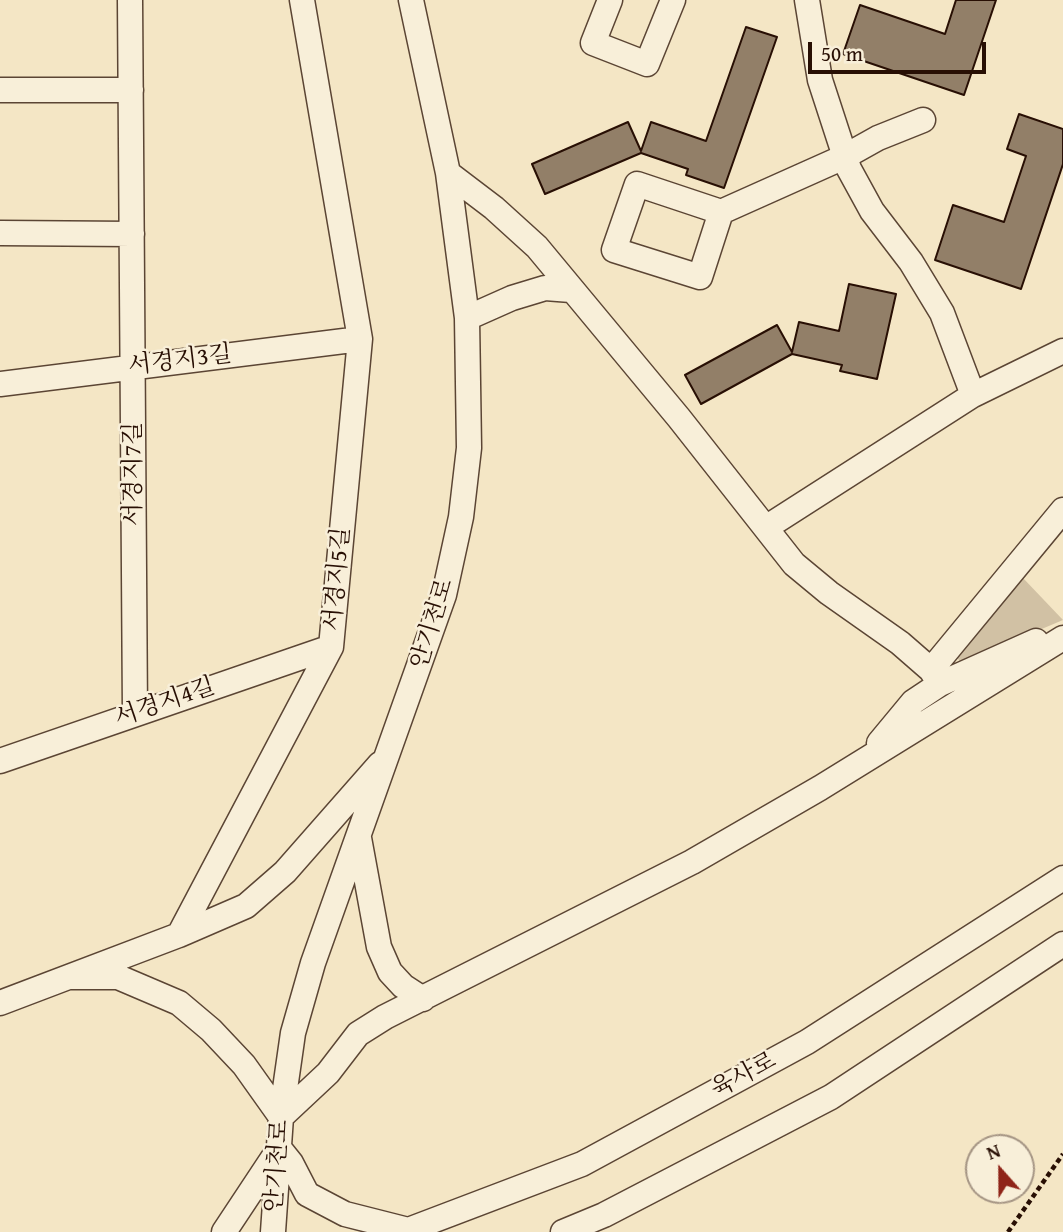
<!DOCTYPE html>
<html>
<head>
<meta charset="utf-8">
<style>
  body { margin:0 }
  #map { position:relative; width:1063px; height:1232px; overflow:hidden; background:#f4e6c5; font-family:"Gentium Book Plus",serif }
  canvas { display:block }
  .north { position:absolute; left:965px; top:1134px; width:70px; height:70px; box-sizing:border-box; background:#f8efd9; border:2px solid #a59584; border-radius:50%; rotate:339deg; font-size:19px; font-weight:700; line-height:28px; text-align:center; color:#280f04 }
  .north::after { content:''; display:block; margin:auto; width:24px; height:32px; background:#8f2418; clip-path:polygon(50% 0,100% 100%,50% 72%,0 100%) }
  .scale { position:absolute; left:808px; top:42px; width:178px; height:32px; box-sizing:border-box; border:4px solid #280f04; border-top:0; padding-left:9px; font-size:21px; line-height:24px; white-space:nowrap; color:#280f04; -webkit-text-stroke:5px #f8efd9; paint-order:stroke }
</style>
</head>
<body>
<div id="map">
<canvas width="1063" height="1232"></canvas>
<div class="north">N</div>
<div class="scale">50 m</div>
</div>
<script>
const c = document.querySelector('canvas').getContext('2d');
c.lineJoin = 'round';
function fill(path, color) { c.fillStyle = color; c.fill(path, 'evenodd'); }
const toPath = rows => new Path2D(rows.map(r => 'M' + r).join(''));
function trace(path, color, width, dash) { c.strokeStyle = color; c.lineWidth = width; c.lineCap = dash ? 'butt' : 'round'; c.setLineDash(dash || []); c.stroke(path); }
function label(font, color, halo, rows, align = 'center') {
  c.font = font + ' "Gentium Book Plus","Noto Serif KR",serif'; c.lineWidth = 5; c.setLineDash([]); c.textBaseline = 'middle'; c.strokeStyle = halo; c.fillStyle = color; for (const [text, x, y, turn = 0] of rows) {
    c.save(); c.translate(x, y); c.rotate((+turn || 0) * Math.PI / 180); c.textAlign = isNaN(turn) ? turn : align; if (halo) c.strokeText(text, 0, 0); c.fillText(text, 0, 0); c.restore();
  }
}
fill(toPath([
  [1023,578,1063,620,961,663,956,656]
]), '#d1c1a4');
const building = toPath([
  [956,0,996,0,964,95,843,54,860,5,945,34,956,0],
  [746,27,777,37,724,188,686,175,688,169,641,153,545,194,532,164,628,122,641,151,651,122,706,141,746,27],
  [1019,114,1063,129,1063,164,1021,289,935,260,953,205,1004,222,1026,156,1007,149,1019,114],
  [849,284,896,294,877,379,840,371,842,365,792,354,701,404,685,375,777,325,792,352,799,322,839,331,849,284]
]);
fill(building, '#927f68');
trace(building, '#280f04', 2);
const minor = toPath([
  [130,0,135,713],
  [610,0,593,43,647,64,673,0],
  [807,0,820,80,849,169,872,211,911,262,942,313,973,395],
  [0,90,131,90],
  [448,173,494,208,537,247,679,418,794,564,829,593,900,643,931,670,940,684],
  [721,212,700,277,614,250,637,184,721,212,844,157,878,138,923,120],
  [0,233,132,234],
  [467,318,512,298,545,288,571,290],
  [0,384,360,339],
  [767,527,973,395,1063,351],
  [931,670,1063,510],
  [879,743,913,702,940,684,1036,641],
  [0,761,331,647],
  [359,838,379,947,390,972,403,986,423,999],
  [179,935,331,647,360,339,302,0],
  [71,977,118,977,179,1003,211,1030,244,1065,281,1117,328,1073,358,1034,385,1017,692,862,820,788,1063,638],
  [0,1003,179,935,246,906,285,872,380,764],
  [279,1148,291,1163,307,1194,345,1214,408,1230],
  [224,1232,277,1152],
  [273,1232,281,1117,293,1033,313,963,444,595,461,517,469,448,467,318,448,173,411,0],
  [403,1232,582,1164,807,1042,1063,878],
  [563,1232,604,1215,831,1097,1063,944]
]);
trace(minor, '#5b4534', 27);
trace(toPath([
  [1008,1232,1063,1154]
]), '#280f04', 4.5, [5, 3.5]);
trace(minor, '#f8efd9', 24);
label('24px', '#280f04', '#f8efd9', [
  ["서경지3길",180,361,-7],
  ["서경지7길",134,474,-90],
  ["서경지5길",338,579,-85],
  ["안기천로",433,624,-73],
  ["서경지4길",165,703,-19],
  ["육사로",744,1076,-28],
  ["안기천로",278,1166,-86]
]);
</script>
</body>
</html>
